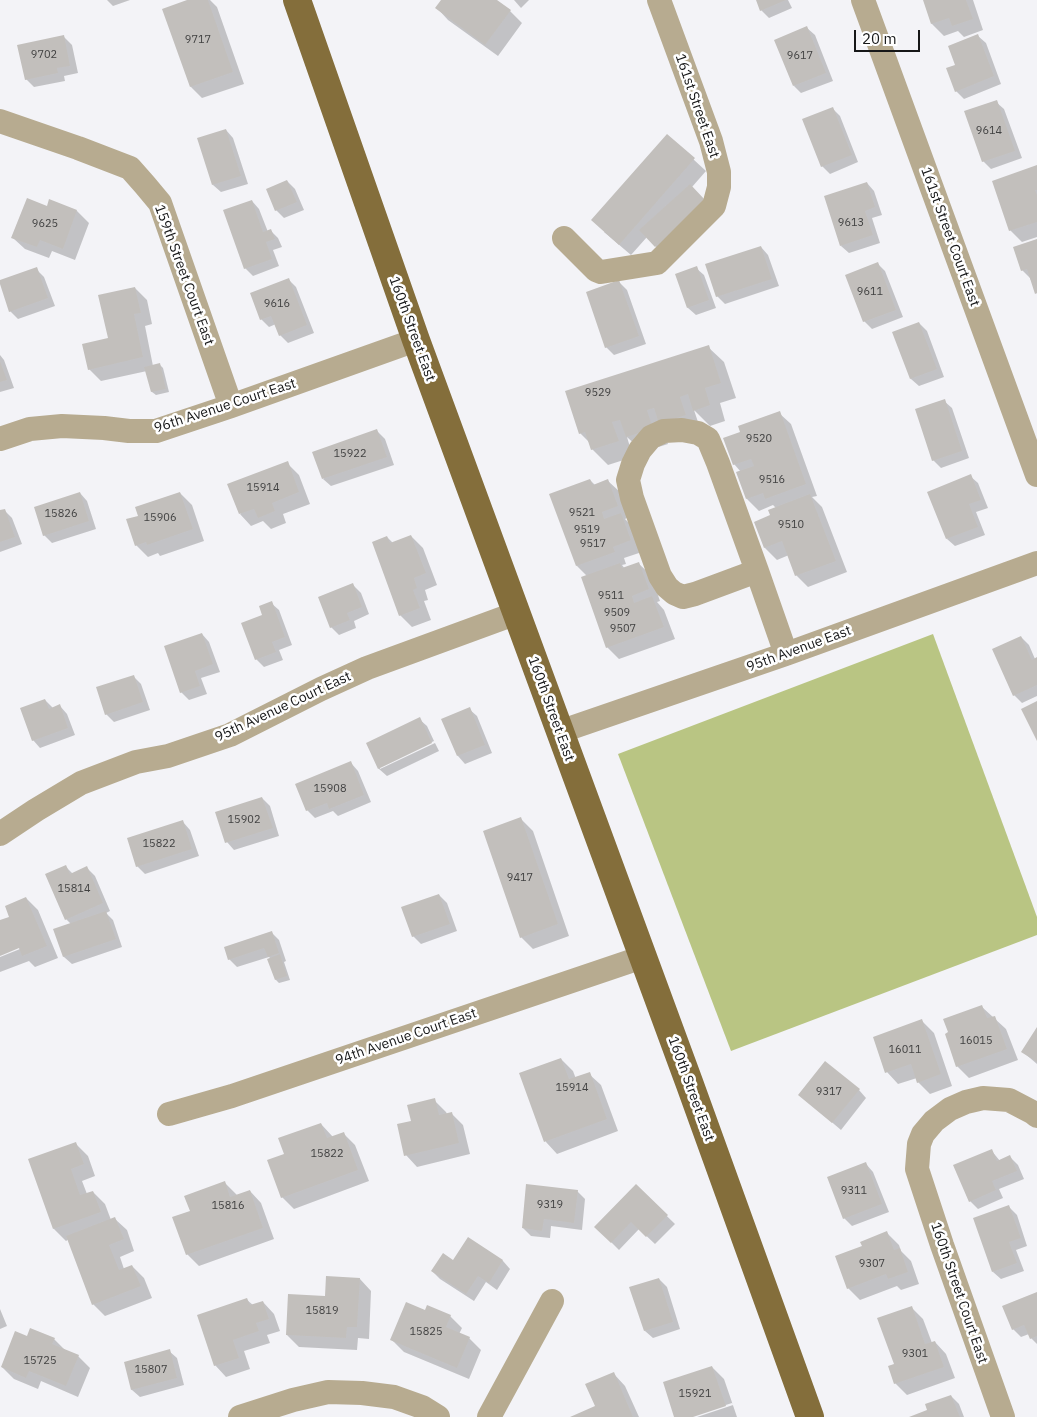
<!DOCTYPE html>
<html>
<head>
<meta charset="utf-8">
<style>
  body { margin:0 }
  #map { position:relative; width:1037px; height:1417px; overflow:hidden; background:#f3f3f7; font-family:"IBM Plex Sans",sans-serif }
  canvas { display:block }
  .scale { position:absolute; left:854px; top:30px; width:66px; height:22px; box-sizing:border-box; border:2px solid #161718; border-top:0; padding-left:6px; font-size:15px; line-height:18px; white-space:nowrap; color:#161718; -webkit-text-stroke:4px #fff; paint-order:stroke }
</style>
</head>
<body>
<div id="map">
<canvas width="1037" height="1417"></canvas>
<div class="scale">20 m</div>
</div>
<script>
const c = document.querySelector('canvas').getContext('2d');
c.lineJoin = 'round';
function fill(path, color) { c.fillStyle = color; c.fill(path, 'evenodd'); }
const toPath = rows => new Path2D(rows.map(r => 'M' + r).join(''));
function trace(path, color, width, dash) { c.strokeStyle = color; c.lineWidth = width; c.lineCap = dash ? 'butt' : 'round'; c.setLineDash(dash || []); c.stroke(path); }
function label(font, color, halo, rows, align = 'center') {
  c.font = font + ' "IBM Plex Sans",sans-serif'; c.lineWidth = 5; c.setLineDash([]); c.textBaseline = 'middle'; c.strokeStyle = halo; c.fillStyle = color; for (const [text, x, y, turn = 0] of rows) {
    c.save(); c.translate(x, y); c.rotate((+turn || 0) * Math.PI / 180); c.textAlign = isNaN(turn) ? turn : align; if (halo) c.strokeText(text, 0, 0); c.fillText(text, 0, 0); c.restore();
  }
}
fill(toPath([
  [933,634,1037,917,1037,935,731,1051,618,754]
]), '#b9c583');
fill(toPath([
  [107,0,130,0,113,6],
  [191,0,210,0,217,7,244,84,202,98,191,87],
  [442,0,495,0,510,11,522,23,498,56,448,20,437,8],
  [514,0,529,0,521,8],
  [757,0,788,0,792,8,769,18,761,10],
  [924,0,973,0,983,30,964,37,958,31,944,36,932,24],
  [807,28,815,35,833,81,801,93,794,86],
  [978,36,986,43,1001,84,964,99,956,91,957,65],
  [64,37,72,45,78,73,64,76,65,81,34,87,26,79],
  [996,102,1004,109,1022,158,991,169,983,161],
  [832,108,840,116,858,162,830,174,822,166],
  [226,130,233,138,248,184,221,192,213,185],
  [667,135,706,171,692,187,663,254,647,237,631,255,604,232],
  [1037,166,1037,237,1022,242,1010,230],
  [287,181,295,189,304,210,284,218,276,210],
  [867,183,874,191,882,215,872,218,880,243,849,253,841,246],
  [50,201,77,211,89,223,75,260,52,251,49,258,25,249,13,238,48,207],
  [252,201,259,209,268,232,271,231,278,238,282,247,273,250,279,266,253,276,245,268],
  [1037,240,1037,294,1030,278,1022,270],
  [761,247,768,255,779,286,725,304,717,296],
  [878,264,885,271,903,317,872,329,864,321],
  [696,268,704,275,716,308,696,315,688,308,676,275],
  [36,269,44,277,55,306,18,319,10,311],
  [288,279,296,287,314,333,288,343,280,335,276,324,269,327,261,319],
  [619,282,627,290,646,344,614,355,606,347],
  [135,288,147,300,152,324,145,326,153,366,159,364,163,368,169,392,156,395,152,392,147,371,101,381,89,369,109,339],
  [919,323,927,331,944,377,919,386,911,379,894,333],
  [708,347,724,362,736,398,720,403,725,421,710,426,694,410,701,431,661,424,668,444,643,452,627,437,633,457,608,465,592,449,591,444,580,433],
  [0,355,4,360,14,388,0,392],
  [944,401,952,408,969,458,941,468,933,460],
  [779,413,791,424,817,496,812,497,822,507,847,572,808,587,796,575,789,555,777,560,765,548,755,522,772,516,776,508,773,505,759,511,747,499,738,473,741,472,734,464,742,433],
  [377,431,385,439,394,465,331,486,323,479],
  [287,463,299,475,310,504,283,514,286,523,271,529,263,521,251,526,240,514],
  [970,476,978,483,988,508,976,512,985,535,955,546,947,539],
  [590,480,595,485,608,481,620,492,629,517,625,519,632,526,642,552,624,558,626,564,622,565,625,569,639,564,651,575,660,601,657,602,664,610,675,639,619,659,607,647,587,576,577,566,551,495],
  [80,493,87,501,96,529,52,543,44,535],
  [180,493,192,505,204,541,160,556,158,553,148,557,136,545,139,516],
  [4,510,12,518,22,544,0,552,0,512],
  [411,536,423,548,437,585,425,590,428,600,424,601,431,620,412,627,400,615,387,537,393,543],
  [353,585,361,593,369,614,354,621,356,628,339,635,331,627],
  [271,603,279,610,292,645,279,650,283,660,264,667,256,659,263,616],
  [202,634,209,642,220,672,201,678,207,694,189,700,181,692],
  [1021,637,1029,645,1035,659,1037,659,1037,696,1022,703,1014,695],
  [133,676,141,684,150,710,114,722,106,714],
  [45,700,53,708,60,706,67,714,75,735,40,748,33,740],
  [469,709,477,716,492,753,465,764,458,756,443,720],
  [419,719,427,726,434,741,380,767,380,769,435,743,439,751,387,776,379,769,367,744],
  [351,763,358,771,371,802,338,816,333,811,315,818,307,810],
  [262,798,270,806,279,836,234,850,227,842],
  [521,819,533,831,569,936,533,949,521,937],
  [183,822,190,830,199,856,145,874,137,866],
  [65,866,73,874,87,868,95,876,110,911,106,913,113,920,122,947,72,964,64,957,55,930,71,924,66,919],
  [439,895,447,903,457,931,421,944,413,936],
  [26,898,38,910,58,958,35,967,29,961,0,972,0,957,25,947,24,945,0,955,0,922,10,917],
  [271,932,279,940,286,961,284,962,290,980,279,983,276,980,271,959,269,957,237,967,229,959],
  [982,1007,1006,1029,1018,1060,969,1078,957,1066,950,1033],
  [922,1021,934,1033,952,1086,930,1094,918,1082,917,1078,898,1084,887,1072],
  [1037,1030,1037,1064,1023,1052],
  [561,1059,573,1071,576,1079,589,1074,601,1085,618,1131,557,1154,546,1142,520,1074],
  [859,1090,866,1098,841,1130,800,1095],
  [434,1100,446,1112,447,1114,451,1113,463,1125,470,1154,417,1167,406,1155,412,1121],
  [321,1124,333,1137,343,1133,355,1145,369,1181,294,1209,282,1197,286,1154],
  [76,1144,88,1156,95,1176,82,1181,87,1194,93,1192,105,1204,111,1220,115,1219,127,1230,134,1251,120,1257,124,1269,132,1266,144,1278,152,1298,105,1316,93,1304,69,1239,66,1241,54,1229,30,1160],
  [991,1150,1000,1161,1010,1157,1018,1165,1024,1179,999,1189,1003,1198,978,1209,970,1201],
  [866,1164,873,1172,889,1212,852,1226,844,1218],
  [225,1183,237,1195,250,1191,261,1203,274,1239,199,1266,187,1254,191,1212],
  [636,1186,675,1224,655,1244,639,1229,619,1250,596,1227],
  [577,1191,585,1199,582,1230,551,1226,550,1238,531,1236,523,1228],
  [1009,1207,1017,1215,1027,1246,1016,1250,1024,1271,1001,1279,993,1272],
  [887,1233,899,1245,901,1251,911,1261,919,1284,901,1290,897,1286,860,1300,848,1288,864,1247],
  [469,1239,503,1261,510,1269,497,1290,486,1282,474,1301,440,1279,432,1271,454,1262],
  [360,1279,371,1291,369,1339,358,1338,357,1350,299,1347,287,1335,326,1298],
  [659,1279,667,1287,680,1329,653,1338,645,1331],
  [1037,1293,1037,1344,1031,1338,1029,1334,1021,1337,1013,1329],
  [247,1300,253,1305,263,1302,274,1314,280,1331,267,1335,270,1343,244,1351,250,1369,226,1377,215,1365],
  [912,1308,923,1319,932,1343,935,1342,946,1354,955,1378,907,1395,895,1383,895,1365],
  [0,1309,7,1326,0,1329],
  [426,1312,450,1316,462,1328,459,1334,469,1338,481,1350,469,1379,404,1352,392,1340],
  [27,1337,54,1339,66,1351,78,1356,90,1368,78,1397,41,1381,38,1389,14,1379,2,1367],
  [169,1351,177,1358,184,1385,140,1397,132,1390,125,1363],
  [712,1367,724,1379,737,1417,697,1417,733,1405,732,1403,689,1417,676,1417],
  [614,1374,625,1386,639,1417,573,1417,596,1407],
  [951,1396,959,1404,964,1417,912,1417,929,1411]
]), '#0003');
fill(toPath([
  [187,0,208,0,233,72,190,87,162,9],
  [441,0,497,0,511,10,485,45,435,8],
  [756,0,786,0,760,11],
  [923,0,966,0,973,19,952,26,949,18,931,24],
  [807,26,826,73,793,86,774,40],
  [978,34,994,76,955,92,946,68,955,65,948,46],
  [64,35,70,66,57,68,58,73,25,80,17,45],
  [997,100,1015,151,982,162,964,111],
  [833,107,852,155,821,167,802,119],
  [226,129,241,176,212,185,197,138],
  [667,134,695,158,619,245,591,220],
  [1037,165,1037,190,1035,190,1037,195,1037,222,1009,231,992,181],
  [287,180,297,202,275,211,266,189],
  [867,182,875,207,865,211,873,235,840,246,824,196],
  [690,184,706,201,655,247,639,230],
  [27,198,47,206,49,199,77,210,63,249,40,240,37,247,11,238],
  [252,200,263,232,271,229,275,239,266,242,272,259,244,269,223,210],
  [1037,239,1037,293,1035,294,1027,269,1021,271,1013,247],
  [761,246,772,279,716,297,705,264],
  [878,262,896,310,863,322,845,275],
  [697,266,709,300,687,308,675,274],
  [37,267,48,298,9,312,0,284,0,280],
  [289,278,307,325,279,336,271,316,260,320,250,293],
  [619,280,639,336,605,348,586,292],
  [135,287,141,313,134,314,143,357,88,370,82,344,108,338,98,295],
  [919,322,937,369,910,379,892,332],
  [709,345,721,383,705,388,710,405,693,411,688,394,680,397,686,415,659,424,654,408,647,410,653,429,626,437,620,420,612,422,619,441,591,450,585,432,579,434,565,391],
  [0,361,7,380,0,382],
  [160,363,166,389,151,392,144,367],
  [945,399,962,451,932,461,915,409],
  [780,411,806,484,765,499,763,493,746,499,736,472,754,466,751,459,733,465,723,438,740,432,738,426],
  [377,429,387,457,322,479,312,452],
  [288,461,299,492,272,503,275,511,258,518,254,509,239,514,227,484],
  [971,474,981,500,969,504,978,527,946,539,927,492],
  [590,479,593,485,608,479,618,506,602,512,604,519,621,513,631,540,613,547,615,552,576,566,549,494],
  [80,492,89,521,43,536,34,507],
  [180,492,193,529,147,545,146,542,135,546,126,519,138,516,135,507],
  [810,494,836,561,795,576,782,541,764,548,754,522,770,515,768,510],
  [5,509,15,537,0,542,0,510],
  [411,535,426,573,414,578,417,588,413,590,420,608,399,616,372,542,387,536,390,543],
  [639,562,649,589,632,596,634,603,652,596,664,627,606,648,581,577,620,563,622,568],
  [353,583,362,607,347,613,350,620,330,628,318,597],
  [272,601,285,637,272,642,276,652,255,660,241,623,262,615,259,606],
  [202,633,213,664,195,671,200,686,180,693,164,646],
  [1021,636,1032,660,1037,657,1037,685,1013,696,992,649],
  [134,675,143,702,105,715,96,687],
  [45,699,49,709,60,704,68,728,32,741,20,708],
  [1037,701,1037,741,1021,709],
  [470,707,485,745,457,756,441,719],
  [420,717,432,743,378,769,366,743],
  [351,761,364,795,329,809,327,803,306,811,295,784],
  [262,797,273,828,225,843,215,812],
  [521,817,558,924,520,938,483,831],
  [183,820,192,849,136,867,127,838],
  [66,865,70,874,87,866,103,903,65,920,45,874],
  [439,894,450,924,412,937,401,907],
  [26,897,47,946,22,956,19,948,0,956,0,920,9,917,5,906],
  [106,911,116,939,63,957,53,929],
  [272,931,279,953,268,957,264,948,228,960,224,947],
  [280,954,287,976,275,980,267,959],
  [982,1005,987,1018,995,1016,1007,1049,956,1067,945,1034,948,1032,943,1019],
  [922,1019,941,1074,917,1083,911,1064,885,1073,873,1037],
  [1037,1027,1037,1062,1021,1052],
  [561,1058,569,1079,590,1072,607,1119,544,1142,519,1073],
  [825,1061,860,1089,832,1123,798,1095],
  [435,1098,439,1115,452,1112,459,1143,404,1156,397,1124,411,1121,407,1105],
  [321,1123,327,1138,344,1132,358,1170,281,1198,267,1160,284,1154,278,1138],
  [76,1142,84,1164,71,1169,80,1195,93,1191,101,1212,53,1229,28,1159],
  [992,1149,997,1161,1010,1155,1017,1171,992,1181,996,1190,969,1202,953,1165],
  [866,1162,882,1204,843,1219,827,1177],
  [225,1181,230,1197,250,1190,263,1228,186,1255,172,1217,190,1211,184,1196],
  [526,1184,578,1190,574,1223,544,1219,542,1231,522,1228],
  [636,1184,668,1215,646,1237,631,1222,611,1243,594,1227],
  [1009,1205,1021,1238,1009,1242,1017,1263,992,1272,973,1218],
  [115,1217,124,1239,109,1245,119,1270,132,1265,141,1286,92,1305,66,1236],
  [887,1231,894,1250,900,1248,908,1272,888,1279,886,1274,847,1289,835,1256,862,1246,860,1242],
  [468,1237,503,1260,489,1283,478,1276,466,1294,431,1271,443,1253,453,1260],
  [326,1276,360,1278,357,1327,347,1327,346,1338,286,1335,288,1294,325,1296],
  [659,1278,673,1322,644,1331,629,1287],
  [1037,1292,1037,1336,1030,1339,1024,1325,1012,1330,1002,1306],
  [247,1298,250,1305,263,1301,269,1319,256,1323,259,1331,233,1340,239,1358,214,1366,197,1315],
  [406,1302,425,1310,427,1305,451,1315,446,1327,470,1337,457,1368,390,1340],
  [912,1306,925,1344,935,1341,944,1367,894,1384,888,1366,894,1364,877,1318],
  [30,1328,55,1338,52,1344,79,1355,66,1386,29,1371,26,1378,1,1367,15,1331,27,1336],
  [170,1349,177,1378,131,1390,124,1362],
  [712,1366,726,1406,693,1417,674,1417,663,1382],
  [614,1372,633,1417,570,1417,595,1406,585,1384],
  [951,1395,960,1417,909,1417,927,1410,925,1404]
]), '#c2bfbc');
trace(toPath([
  [863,0,1037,475],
  [0,121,78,148,130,168,145,185,160,203,231,406],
  [564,238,596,270,601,272,657,263,714,206,719,187,719,172,711,141,659,0],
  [0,439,30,429,62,426,104,428,129,431,156,431,231,406,416,340],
  [757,571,695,594,683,597,674,593,667,587,660,576,632,498,628,480,633,464,640,450,651,437,664,431,682,430,698,433,708,439,718,463,757,571,786,654],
  [559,732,786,654,1037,563],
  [0,834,36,810,81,783,136,762,168,756,230,735,321,689,367,668,517,613],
  [169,1114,232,1096,643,957],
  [240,1417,293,1400,328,1392,362,1393,394,1397,422,1407,438,1417],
  [489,1417,552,1301],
  [1003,1417,942,1245,917,1169,919,1144,923,1134,934,1121,950,1109,966,1102,983,1098,1009,1100,1032,1112,1037,1116]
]), '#b7ab90', 24);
trace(toPath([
  [297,0,416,340,689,1082,810,1417]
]), '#846e3b', 28);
label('11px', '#414141', null, [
  ["9717",198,40],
  ["9702",44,55],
  ["9617",800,56],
  ["9614",989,131],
  ["9613",851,223],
  ["9625",45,224],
  ["9611",870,292],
  ["9616",277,304],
  ["9529",598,393],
  ["9520",759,439],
  ["15922",350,454],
  ["9516",772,480],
  ["15914",263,488],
  ["9521",582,513],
  ["15826",61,514],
  ["15906",160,518],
  ["9510",791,525],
  ["9519",587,530],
  ["9517",593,544],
  ["9511",611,596],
  ["9509",617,613],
  ["9507",623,629],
  ["15908",330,789],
  ["15902",244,820],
  ["15822",159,844],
  ["9417",520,878],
  ["15814",74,889],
  ["16015",976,1041],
  ["16011",905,1050],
  ["15914",572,1088],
  ["9317",829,1092],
  ["15822",327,1154],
  ["9311",854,1191],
  ["9319",550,1205],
  ["15816",228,1206],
  ["9307",872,1264],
  ["15819",322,1311],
  ["15825",426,1332],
  ["9301",915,1354],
  ["15725",40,1361],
  ["15807",151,1370],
  ["15921",695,1394]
]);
label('14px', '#161718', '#fff', [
  ["161st Street East",697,106,71],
  ["161st Street Court East",950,237,70],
  ["159th Street Court East",184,275,70],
  ["160th Street East",412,329,70],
  ["96th Avenue Court East",225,406,-18],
  ["95th Avenue East",799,649,-20],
  ["95th Avenue Court East",283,707,-25],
  ["160th Street East",551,709,70],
  ["94th Avenue Court East",406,1037,-19],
  ["160th Street East",691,1089,70],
  ["160th Street Court East",959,1293,71]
]);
</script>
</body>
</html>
